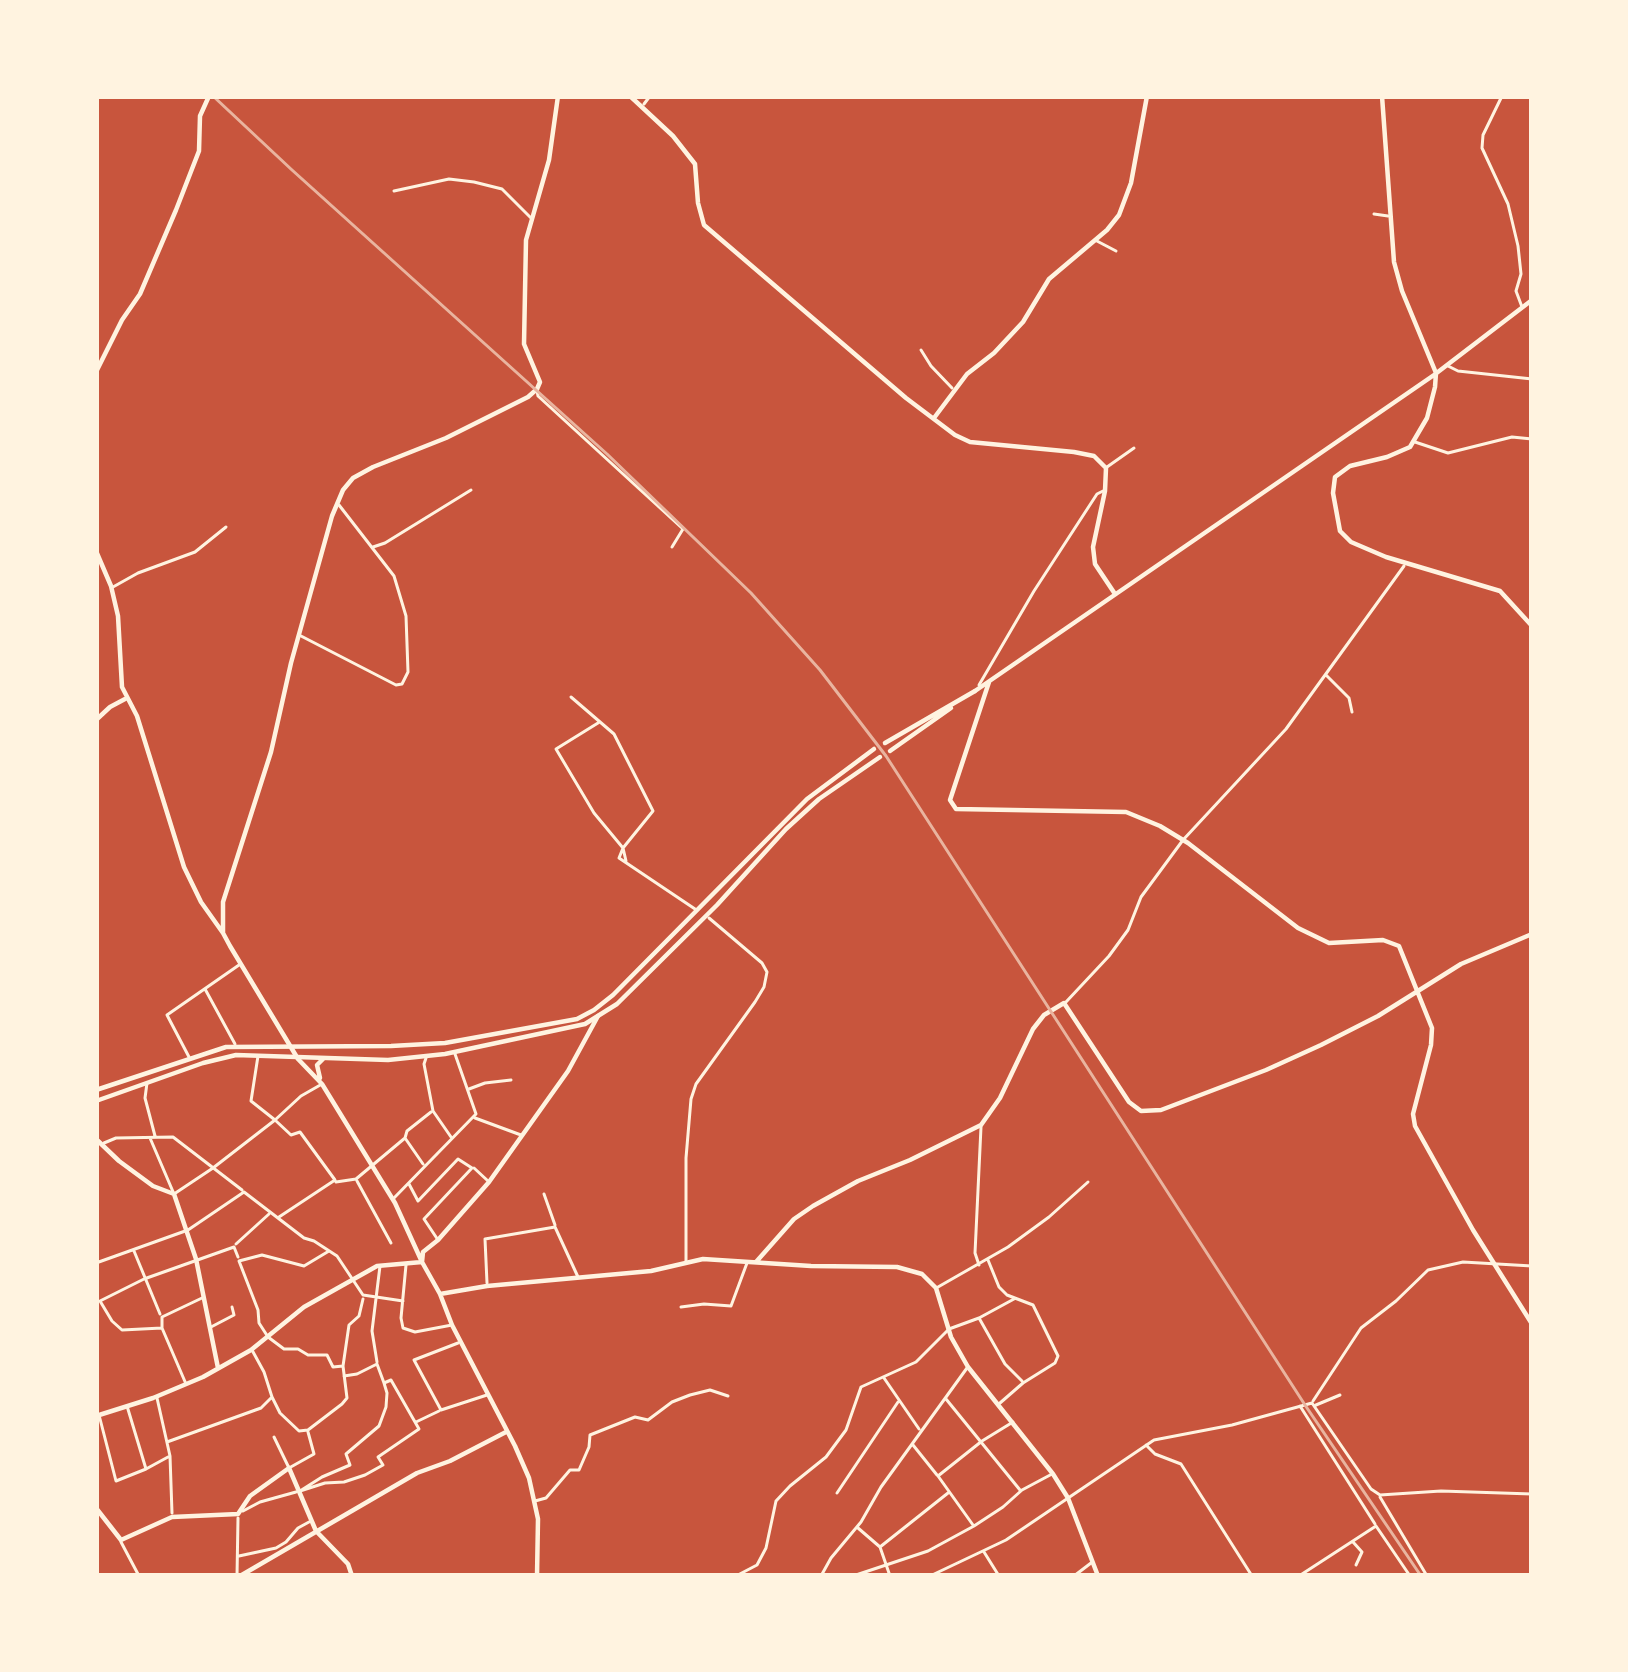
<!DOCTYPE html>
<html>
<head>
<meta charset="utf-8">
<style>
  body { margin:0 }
  #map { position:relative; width:1628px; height:1672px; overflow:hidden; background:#c8553d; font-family:"Titillium Web",sans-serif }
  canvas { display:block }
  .frame { position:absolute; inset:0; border:99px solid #fff3e0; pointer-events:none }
</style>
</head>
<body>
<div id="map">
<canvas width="1628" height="1672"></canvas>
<div class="frame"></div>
</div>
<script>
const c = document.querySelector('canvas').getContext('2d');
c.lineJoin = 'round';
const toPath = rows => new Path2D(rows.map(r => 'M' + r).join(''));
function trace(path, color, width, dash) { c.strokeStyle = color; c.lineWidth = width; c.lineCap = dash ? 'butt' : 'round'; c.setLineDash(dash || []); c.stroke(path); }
trace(toPath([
  [1502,96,1483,135,1482,148,1508,204,1518,246,1521,274,1516,291,1522,307],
  [644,104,650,96],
  [394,191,449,179,474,182,502,189,532,219],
  [1374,214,1388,216],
  [1095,240,1116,251],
  [921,350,931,366,952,388],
  [1448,366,1458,371,1532,379],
  [537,391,538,396,683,529,672,547],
  [1415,442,1448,453,1512,437,1532,439],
  [1107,467,1134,448],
  [373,547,385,543,471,490],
  [113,587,138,573,195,552,226,527],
  [301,636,396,685,402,684,408,672,406,616,394,576,339,505],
  [1326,675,1349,698,1352,712],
  [979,685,1034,591,1097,494,1103,491],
  [571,697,614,734,653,811,623,848,619,858,695,909],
  [598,723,556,749,594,813,623,848,626,861],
  [205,989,235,1044],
  [1066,1002,1109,956,1128,930,1141,897,1183,840,1286,729,1404,566],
  [189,1057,167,1015,239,965],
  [426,1058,424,1064,433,1111,451,1137],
  [147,1083,145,1098,155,1136],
  [469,1089,485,1083,511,1080],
  [475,1118,521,1135],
  [150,1138,174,1194,213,1168,275,1120,251,1101,258,1056],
  [405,1138,407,1131,431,1112],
  [104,1143,116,1138,173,1137,242,1190],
  [474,1168,488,1181],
  [357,1181,391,1243],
  [336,1182,356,1179,405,1138,423,1164],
  [409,1184,418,1201,458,1159,472,1168,424,1219,438,1240],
  [544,1194,555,1225],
  [393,1199,476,1114,455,1054],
  [279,1217,335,1180,300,1132,291,1135,275,1120,301,1096,322,1084],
  [236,1244,269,1214],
  [134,1251,160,1314],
  [329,1251,304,1266,262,1255,239,1261,258,1310,259,1323,268,1337,284,1349,298,1349,308,1355,327,1355,333,1367,343,1366],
  [988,1260,999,1287,1007,1295,1033,1305,1058,1356,1055,1363,1023,1383,1000,1403],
  [686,1261,686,1158,691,1099,696,1084,755,1002,764,987,767,972,762,963,709,918],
  [96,1263,188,1230,244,1192,304,1238,314,1241,337,1256,363,1295,403,1301],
  [406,1265,401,1318,403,1328,415,1332,452,1325],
  [979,1265,975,1253,981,1127],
  [487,1283,485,1239,555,1227,578,1277],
  [938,1287,1008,1247,1049,1217,1088,1182],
  [1014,1299,979,1318,1005,1364,1022,1381],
  [681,1307,704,1304,731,1306,747,1263],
  [211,1327,234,1315,232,1307],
  [162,1328,122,1330,112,1321,100,1301,144,1279,234,1247,238,1257],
  [458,1343,414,1360,441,1410,487,1395],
  [377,1362,372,1331,380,1266],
  [344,1376,357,1374,377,1364,384,1383,387,1393,386,1407,379,1426,346,1454,350,1465,322,1477,300,1491,325,1483,344,1482,365,1475,383,1465,378,1457,419,1429,391,1380,384,1383],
  [884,1378,919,1429],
  [186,1384,162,1328,162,1317,202,1298],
  [272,1397,280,1413,299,1431,308,1430,342,1404,347,1398,343,1366,349,1325,359,1316,363,1299],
  [157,1398,170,1456,172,1513],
  [946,1399,1020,1490],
  [1313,1401,1361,1328,1396,1301,1428,1270,1463,1262,1532,1266],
  [1316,1405,1340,1395],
  [127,1406,146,1469,168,1457],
  [1300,1406,1375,1524],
  [99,1415,116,1481,146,1469],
  [416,1422,439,1411],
  [274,1437,289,1468,314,1454,308,1432],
  [167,1442,261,1408,272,1397,264,1372,252,1350],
  [913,1445,937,1475],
  [1146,1445,1155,1454,1181,1464,1252,1576],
  [837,1493,898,1402],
  [1380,1497,1427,1576],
  [535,1501,546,1498,570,1470,579,1470,589,1447,590,1435,635,1417,648,1420,672,1402,690,1395,710,1390,728,1396],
  [243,1511,260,1502,296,1492],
  [973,1525,938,1476,982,1441,1013,1422],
  [858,1528,880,1547,890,1576],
  [121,1542,139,1576],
  [1353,1542,1362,1552,1356,1565],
  [880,1547,948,1493],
  [984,1552,999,1576],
  [239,1556,276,1548,286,1542,298,1528,309,1522],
  [237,1576,238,1518],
  [736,1576,757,1565,766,1548,776,1501,790,1486,826,1457,846,1430,861,1387,916,1362,949,1329,979,1318],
  [821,1576,831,1558,861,1522,881,1487,967,1368],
  [853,1576,928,1551,974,1526,1003,1507,1022,1490,1052,1474],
  [930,1576,1006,1540,1154,1440,1232,1425,1312,1403,1371,1489,1380,1495,1441,1491,1532,1494],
  [1074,1576,1091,1563],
  [1299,1576,1376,1526,1410,1576]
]), '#fff3e0', 3);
trace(toPath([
  [630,96,673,136,695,164,698,203,704,225,906,398,955,435,970,442,1074,452,1094,456,1106,468,1105,491,1093,547,1095,564,1115,594],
  [1382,96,1394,262,1402,291,1436,373,1435,387,1427,418,1410,447,1387,457,1350,466,1335,477,1333,493,1340,531,1351,542,1386,557,1500,591,1532,626],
  [96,372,122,320,140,294,176,210,199,151,200,116,209,96],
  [934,418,967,374,994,353,1023,322,1049,279,1107,230,1119,215,1131,183,1147,96],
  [96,551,111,586,118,616,122,687,137,716,184,867,201,902,223,933],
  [989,682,950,800,956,809,1126,812,1160,826,1188,843,1298,928,1329,943,1383,940,1399,946,1432,1028,1431,1045,1413,1114,1415,1126,1473,1230,1532,1324],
  [975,691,1434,375,1532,300],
  [96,720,110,707,125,699],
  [320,1078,317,1065,323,1059],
  [96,1139,119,1161,153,1186,174,1194,196,1259,218,1368],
  [756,1262,794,1219,813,1206,858,1181,910,1160,981,1125,1000,1098,1033,1029,1044,1015,1064,1003,1129,1102,1141,1111,1161,1110,1266,1070,1321,1045,1378,1016,1461,964,1532,934],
  [440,1294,487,1286,651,1271,703,1259,811,1266,897,1267,922,1274,936,1288,951,1337,968,1367,1053,1474,1068,1498,1098,1576],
  [96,1416,153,1398,203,1377,251,1350,304,1307,377,1266,422,1262,423,1252,438,1240,489,1182,568,1071,598,1016],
  [96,1508,121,1540,172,1517,238,1514,250,1496,289,1468,316,1531,348,1564,352,1576],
  [240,1576,417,1473,450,1461,506,1432],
  [537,1576,538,1519,529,1478,515,1446,452,1325,440,1294,422,1262,395,1203,322,1084,298,1059,230,946,223,933,223,902,271,752,291,663,332,516,343,490,353,478,373,467,446,438,528,397,537,389,540,382,524,344,526,240,549,160,558,96]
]), '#fff3e0', 4.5);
trace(toPath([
  [885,743,975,691],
  [890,751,951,708],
  [96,1090,226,1047,391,1046,445,1043,577,1019,594,1010,613,995,807,799,874,749],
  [96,1101,203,1063,236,1055,388,1060,445,1054,585,1024,617,1004,717,905,786,829,819,799,880,757]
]), '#fff3e0', 4.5);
trace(toPath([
  [213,96,292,170,607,454,751,593,820,670,886,756,1305,1405,1421,1576]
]), '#e9b49f', 3);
</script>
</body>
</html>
